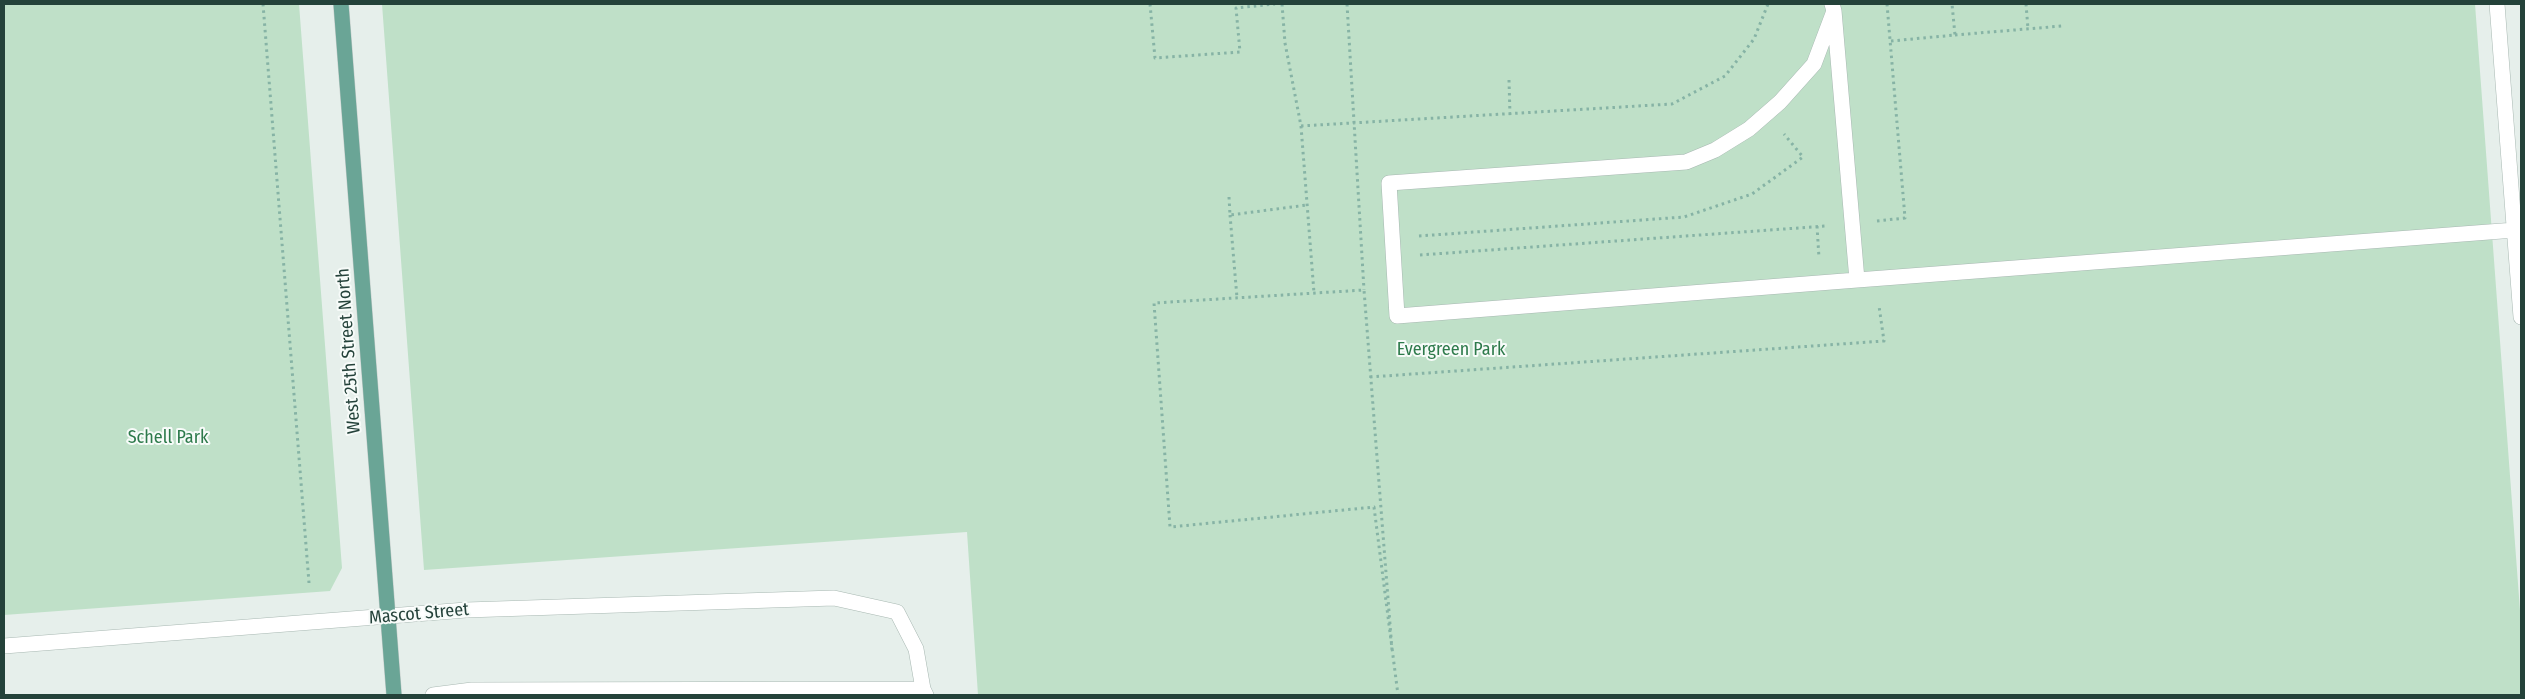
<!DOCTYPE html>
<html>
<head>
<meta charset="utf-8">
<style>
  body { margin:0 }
  #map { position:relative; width:2525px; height:699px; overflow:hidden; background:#e6efeb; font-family:"Fira Sans Condensed",sans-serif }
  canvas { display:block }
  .frame { position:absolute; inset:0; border:5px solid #24423a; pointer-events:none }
</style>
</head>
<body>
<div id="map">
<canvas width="2525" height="699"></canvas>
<div class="frame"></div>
</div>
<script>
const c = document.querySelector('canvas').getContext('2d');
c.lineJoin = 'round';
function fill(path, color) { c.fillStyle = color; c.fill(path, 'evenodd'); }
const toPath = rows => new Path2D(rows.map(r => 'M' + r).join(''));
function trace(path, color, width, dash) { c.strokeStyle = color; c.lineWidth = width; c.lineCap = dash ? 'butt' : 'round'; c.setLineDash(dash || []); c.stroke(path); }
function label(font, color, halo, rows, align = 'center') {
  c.font = font + ' "Fira Sans Condensed",sans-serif'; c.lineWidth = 4; c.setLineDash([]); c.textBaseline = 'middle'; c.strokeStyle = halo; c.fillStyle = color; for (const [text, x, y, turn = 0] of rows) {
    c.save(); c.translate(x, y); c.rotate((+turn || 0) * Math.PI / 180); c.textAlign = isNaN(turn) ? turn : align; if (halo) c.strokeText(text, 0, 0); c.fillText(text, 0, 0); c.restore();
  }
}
fill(toPath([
  [4,4,299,4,342,568,330,591,4,615],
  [382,4,2475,4,2521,624,2521,695,978,695,967,532,424,570]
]), '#bfe0c8');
const minor = toPath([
  [1832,4,1834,11,1857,280,1397,316,1389,183,1686,162,1715,150,1749,129,1780,102,1814,64,1834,11],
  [2497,4,2521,317],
  [1857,280,2515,230],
  [4,646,466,610,834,598,897,612,916,649,923,689],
  [433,695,472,690,923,689,926,695]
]);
const major = toPath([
  [341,4,394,695]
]);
trace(minor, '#a8b8b2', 16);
trace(major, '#c2cac8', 16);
trace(toPath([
  [263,4,309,583],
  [1150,4,1155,58,1240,52,1236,8,1275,4],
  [1282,4,1285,43,1301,126,1314,293],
  [1347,4,1364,290],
  [2026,4,2028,29],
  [1955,35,2062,26],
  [1891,41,1955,35,1952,4],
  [1509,80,1510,115],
  [1301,126,1672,104,1725,76,1754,39,1768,4],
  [1229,197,1230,215,1307,205],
  [1230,215,1237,298],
  [1877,221,1905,218,1887,4],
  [1817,226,1819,258],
  [1419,236,1684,217,1752,194,1803,157,1784,134],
  [1420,255,1826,226],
  [1370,377,1884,341,1879,306],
  [1392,650,1364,290,1154,303,1170,527,1374,507,1398,695]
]), '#86b3a5', 3, [2.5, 4]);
trace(minor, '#fff', 15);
trace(major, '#6aa596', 15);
label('18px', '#2d7a4b', '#f7fbf9', [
  ["Evergreen Park",1451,350],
  ["Schell Park",168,438]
]);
label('18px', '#24423a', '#f7fbf9', [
  ["West 25th Street North",349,351,-94],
  ["Mascot Street",419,614,-5]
]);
</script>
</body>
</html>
